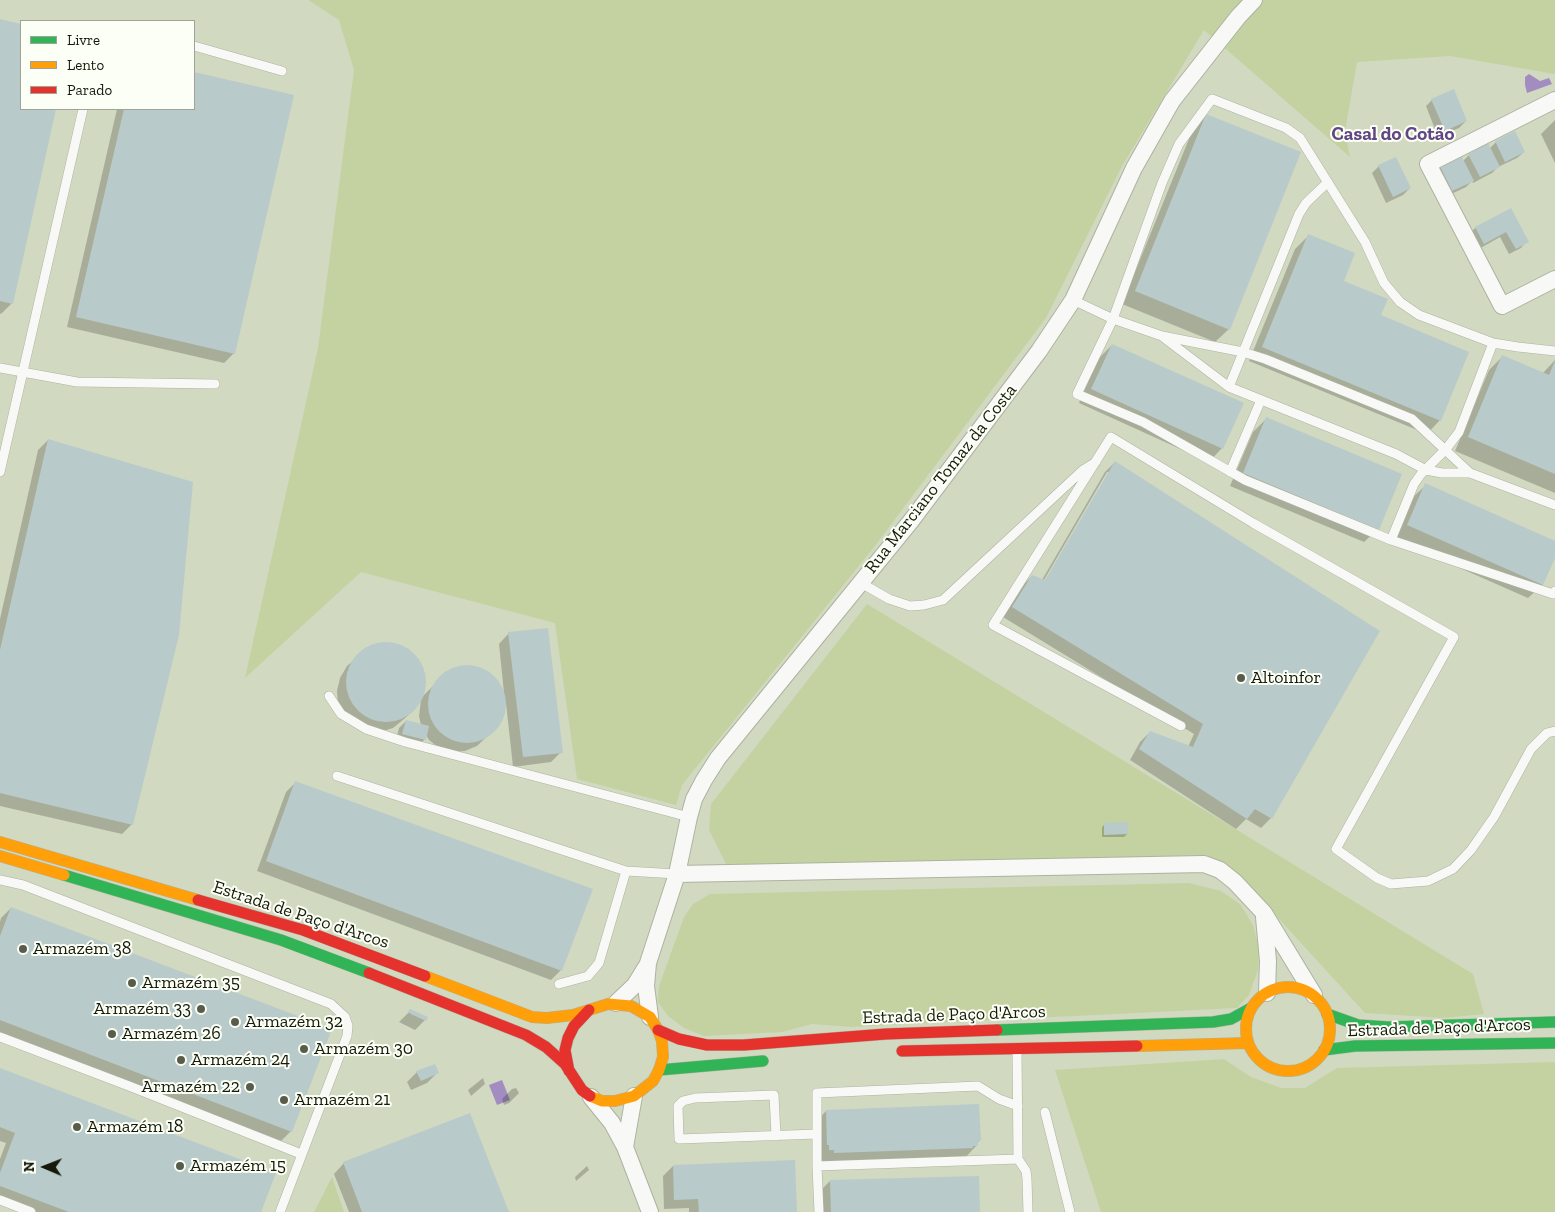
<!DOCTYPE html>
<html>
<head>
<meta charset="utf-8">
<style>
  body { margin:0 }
  #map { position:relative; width:1555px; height:1212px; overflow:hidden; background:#d2d9c1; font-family:"Zilla Slab",serif }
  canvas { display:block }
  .legend { position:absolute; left:20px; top:20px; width:175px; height:90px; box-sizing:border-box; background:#fcfff6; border:1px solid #a0a398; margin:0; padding:6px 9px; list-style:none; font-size:15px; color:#161a0a }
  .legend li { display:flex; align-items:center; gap:10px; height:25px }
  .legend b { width:25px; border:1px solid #a0a398 }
  .north { position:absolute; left:20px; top:1142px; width:50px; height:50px; -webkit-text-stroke:4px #fcfff6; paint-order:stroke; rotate:271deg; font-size:14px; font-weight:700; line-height:20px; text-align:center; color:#161a0a }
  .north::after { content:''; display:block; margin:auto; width:18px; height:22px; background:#161a0a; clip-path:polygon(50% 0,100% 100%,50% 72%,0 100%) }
</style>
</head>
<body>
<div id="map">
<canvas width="1555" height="1212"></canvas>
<ul class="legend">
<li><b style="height:6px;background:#30b455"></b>Livre</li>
<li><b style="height:6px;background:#ff9f0a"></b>Lento</li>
<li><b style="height:6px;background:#e5322d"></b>Parado</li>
</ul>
<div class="north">N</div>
</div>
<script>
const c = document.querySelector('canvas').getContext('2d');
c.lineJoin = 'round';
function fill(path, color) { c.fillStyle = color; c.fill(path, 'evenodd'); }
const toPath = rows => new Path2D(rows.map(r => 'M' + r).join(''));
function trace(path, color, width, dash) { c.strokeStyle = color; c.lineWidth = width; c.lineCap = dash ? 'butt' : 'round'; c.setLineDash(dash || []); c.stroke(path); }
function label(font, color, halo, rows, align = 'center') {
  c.font = font + ' "Zilla Slab",serif'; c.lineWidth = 4; c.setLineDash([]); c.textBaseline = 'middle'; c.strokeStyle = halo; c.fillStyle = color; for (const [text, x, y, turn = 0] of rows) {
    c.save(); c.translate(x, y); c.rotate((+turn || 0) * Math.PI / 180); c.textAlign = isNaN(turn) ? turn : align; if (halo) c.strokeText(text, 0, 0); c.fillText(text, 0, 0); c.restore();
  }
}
fill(toPath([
  [308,0,1555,0,1555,74,1450,56,1357,62,1345,131,1350,157,1204,30,1122,166,1046,318,875,546,682,785,676,805,577,779,555,623,361,572,245,678,318,348,354,70,339,20],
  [867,604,1473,974,1484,1014,1443,1018,1365,1013,1237,873,1207,855,744,868,726,864,709,830,711,804],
  [1189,883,1221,891,1240,904,1253,925,1259,948,1258,970,1249,995,1237,1008,851,1027,812,1024,782,1032,704,1036,684,1028,668,1016,658,1002,659,986,684,917,693,904,710,894],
  [1224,1059,1251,1077,1281,1088,1305,1088,1337,1068,1555,1062,1555,1212,1101,1212,1055,1070],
  [332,1177,344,1212,314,1212]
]), '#c4d2a1');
fill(toPath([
  [1529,74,1540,81,1549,78,1552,84,1527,93,1525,85,1525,77],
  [502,1080,510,1100,497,1105,489,1085]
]), '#a38dc0');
fill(toPath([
  [0,20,21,25,21,109,55,109,12,303,1,314,0,313],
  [194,73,293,96,234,353,224,363,67,327,117,109,194,109],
  [1432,100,1466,121,1459,128,1438,137,1426,106],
  [1207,115,1229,329,1215,342,1122,304,1193,129],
  [1555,120,1555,163,1541,134],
  [1496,142,1524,152,1517,158,1498,167,1492,173,1473,183,1472,181,1466,187,1445,197,1434,173,1441,167,1463,161,1469,155,1489,149],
  [1396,158,1410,188,1403,195,1386,203,1372,173,1379,166],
  [1510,210,1527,241,1521,248,1509,254,1500,237,1477,250,1469,235,1475,228],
  [1308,236,1342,281,1380,316,1440,420,1427,434,1249,361,1295,249],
  [1112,345,1222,448,1209,462,1079,403,1098,359],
  [1503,356,1543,373,1555,360,1555,493,1455,451,1489,370],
  [1266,419,1378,529,1364,542,1230,486,1253,432],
  [48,440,132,824,122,834,0,806,0,619,38,450],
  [1115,462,1271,818,1261,828,1246,819,1236,829,1130,760,1140,742,1150,732,1188,747,1194,734,1003,617,1022,586,1032,576,1042,580,1105,472],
  [1107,472,1109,472,1043,586,1041,585],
  [1426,485,1555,542,1555,555,1542,585,1528,598,1394,539,1412,498],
  [509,633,561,752,551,762,513,767,506,703,503,715,498,726,477,746,465,751,452,752,439,748,429,740,426,735,425,739,418,746,396,740,399,728,406,721,421,725,419,716,421,700,415,709,404,719,393,728,380,732,354,726,338,704,337,691,340,678,347,666,369,647,382,643,395,644,408,650,417,659,424,671,425,684,422,697,447,672,459,667,472,666,484,670,495,678,504,693,499,644],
  [296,782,561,970,551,980,257,871,286,792],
  [1105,824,1127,834,1124,837,1102,837,1102,827],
  [11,908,291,1131,281,1141,0,1034,0,922,1,918],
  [410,1011,425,1020,415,1030,399,1022],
  [0,1070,260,1212,34,1212,0,1199,0,1159,6,1143,0,1141],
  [417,1072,437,1073,427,1083,411,1090,407,1082],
  [483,1078,485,1084,471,1096,468,1090],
  [516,1088,519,1093,509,1103,504,1105,502,1099,512,1089],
  [826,1111,980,1140,977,1143,977,1145,964,1159,821,1166,814,1158,813,1125],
  [344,1163,508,1212,349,1212,334,1174],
  [587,1166,589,1170,576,1181,575,1177],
  [673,1166,795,1212,689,1212,689,1208,664,1209,663,1176],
  [830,1181,978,1212,821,1212,820,1191]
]), '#0003');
fill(toPath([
  [0,19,21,24,21,109,56,109,13,304,0,301],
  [194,72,294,95,235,354,76,317,124,109,194,109],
  [1454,89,1467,121,1445,131,1431,99],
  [1206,114,1301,152,1230,330,1135,291],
  [1515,131,1525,152,1505,162,1495,141],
  [1488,143,1500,167,1480,177,1468,154],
  [1461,155,1474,181,1452,191,1440,166],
  [1396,157,1411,188,1393,197,1378,165],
  [1511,208,1529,242,1516,249,1506,232,1484,244,1475,227],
  [1308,234,1355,253,1344,281,1388,299,1381,315,1469,352,1441,421,1262,347],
  [1112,344,1244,403,1223,449,1091,389],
  [1502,355,1549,375,1555,361,1555,474,1468,437],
  [1266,417,1402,474,1379,530,1243,473],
  [48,439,193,482,179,635,133,825,0,793,0,650],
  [1115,461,1380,631,1272,819,1255,809,1247,819,1139,749,1150,731,1193,747,1203,724,1012,607,1032,575,1045,580],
  [1425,483,1555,541,1555,558,1543,585,1407,525],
  [548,628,563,753,523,757,508,632],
  '346 682a40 40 0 1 1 80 0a40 40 0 1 1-80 0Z',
  '428 704a39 39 0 1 1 78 0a39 39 0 1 1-78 0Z',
  [406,720,429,726,426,740,402,734],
  [295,781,593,889,562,971,266,861],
  [1128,822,1128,834,1104,835,1104,823],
  [11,907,332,1029,292,1132,0,1020,0,936],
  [410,1009,428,1017,426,1021,411,1014,408,1012],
  [435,1064,439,1073,421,1081,416,1071],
  [0,1068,276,1173,261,1212,69,1212,0,1186,0,1173,15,1133,0,1127],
  [979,1104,981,1140,978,1141,978,1146,973,1146,973,1148,834,1153,834,1150,829,1150,829,1145,827,1145,826,1110],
  [470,1113,509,1212,362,1212,343,1162],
  [795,1160,797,1212,699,1212,698,1199,674,1200,673,1165],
  [979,1176,980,1212,831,1212,830,1180]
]), '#b9caca');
const lane = toPath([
  [194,46,282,71],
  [1328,182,1306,203,1299,214,1229,387,1396,454,1426,470,1442,473,1470,473],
  [1073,300,1113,319,1162,336,1243,352,1265,359,1412,419,1470,473,1555,505],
  [1163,337,1229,387],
  [1493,343,1459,432,1446,449,1421,474,1414,484,1391,540,1245,480,1143,422,1077,394,1113,319,1162,183,1179,144,1212,99,1286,128,1300,138,1365,242,1384,283,1400,302,1419,315,1493,343,1518,347,1555,351],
  [0,368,77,382,215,384],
  [0,472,83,109],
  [1230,472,1261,400],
  [1391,540,1553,594,1555,591],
  [861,583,889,599,910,606,924,605,943,600,1083,470,1096,462],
  [329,696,341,714,366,729,405,742,689,817],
  [1181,726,993,625,1111,437,1253,523,1454,637,1336,849,1377,878,1391,884,1428,881,1453,869,1471,850,1494,817,1531,749,1547,733,1555,731],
  [337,776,626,871,677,874],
  [0,880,23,885,331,1004,345,1017,348,1026,347,1036,280,1212],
  [559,984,588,976,599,963,626,871],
  [0,1037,129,1086,301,1154],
  [1017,1050,1018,1159,1026,1171,1027,1179,1028,1212],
  [1045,1112,1070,1212],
  [776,1136,774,1095,695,1098,683,1101,678,1106,679,1139,817,1134],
  [817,1166,817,1093,978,1086,999,1099,1018,1106],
  [0,1200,31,1212],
  [819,1212,817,1166,1018,1159]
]);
const street = toPath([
  [1555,100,1428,164,1502,306,1555,279],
  [677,874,1204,864,1220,870,1235,882,1264,913,1314,995],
  [1264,917,1268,961,1267,993],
  [616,1003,635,985,646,967],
  [650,1017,646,986,648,963,677,874,689,817,694,799,704,780,718,758,911,521,1039,351,1073,300,1134,168,1172,101,1238,17,1254,0],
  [591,1097,612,1123,625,1147,650,1212],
  [625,1147,634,1096]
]);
const fast = toPath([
  [64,875,281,940,369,973],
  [1327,1014,1358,1025,1388,1027,1555,1022],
  [997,1030,1213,1022,1231,1019,1251,1008],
  [1324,1050,1355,1046,1555,1043],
  [659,1070,763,1061]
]);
const slow = toPath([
  [0,842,198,900],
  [0,856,64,875],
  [425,976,532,1017,547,1018,573,1015,608,1004,631,1006,650,1017,658,1030,662,1041,663,1057,659,1070,653,1081,634,1096,615,1101,602,1101,590,1096],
  '1246 1029a42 42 0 1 1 84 0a42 42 0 1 1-84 0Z',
  [1137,1046,1248,1043]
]);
const jam = toPath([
  [198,900,303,930,425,976],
  [369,973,526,1035,546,1047,565,1064,582,1090,590,1096],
  [658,1030,679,1039,707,1045,744,1045,886,1034,997,1030],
  [902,1051,1137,1046],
  [569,1071,565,1050,568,1038,574,1026,589,1010]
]);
trace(lane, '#adb2a0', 10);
trace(street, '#adb2a0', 18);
trace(fast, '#adb2a0', 12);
trace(slow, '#adb2a0', 12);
trace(jam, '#adb2a0', 12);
trace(lane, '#f8f9f6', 9);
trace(street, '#f8f9f6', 16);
trace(fast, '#30b455', 11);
trace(slow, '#ff9f0a', 11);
trace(jam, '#e5322d', 11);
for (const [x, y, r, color] of [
  [1241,678,5,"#585d4a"],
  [23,949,5,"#585d4a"],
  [132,983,5,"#585d4a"],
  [201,1009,5,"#585d4a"],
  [235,1022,5,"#585d4a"],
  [112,1034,5,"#585d4a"],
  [304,1049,5,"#585d4a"],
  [181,1060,5,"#585d4a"],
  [250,1087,5,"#585d4a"],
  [284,1100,5,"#585d4a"],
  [77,1127,5,"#585d4a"],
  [180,1166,5,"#585d4a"]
]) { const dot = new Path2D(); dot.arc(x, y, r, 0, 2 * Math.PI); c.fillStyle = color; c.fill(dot); trace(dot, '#fcfff6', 2); }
label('18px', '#161a0a', '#fcfff6', [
  ["Rua Marciano Tomaz da Costa",941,479,-52],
  ["Estrada de Paço d'Arcos",301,915,18],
  ["Estrada de Paço d'Arcos",954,1015,-2],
  ["Estrada de Paço d'Arcos",1439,1028,-2]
]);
label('18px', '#161a0a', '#fcfff6', [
  ["Altoinfor",1251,678],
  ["Armazém 38",33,949],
  ["Armazém 35",142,983],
  ["Armazém 33",191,1009,"right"],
  ["Armazém 32",245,1022],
  ["Armazém 26",122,1034],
  ["Armazém 30",314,1049],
  ["Armazém 24",191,1060],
  ["Armazém 22",240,1087,"right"],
  ["Armazém 21",294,1100],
  ["Armazém 18",87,1127],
  ["Armazém 15",190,1166]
], 'left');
label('bold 19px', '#604683', '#fcfff6', [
  ["Casal do Cotão",1393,135]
]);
</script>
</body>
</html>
